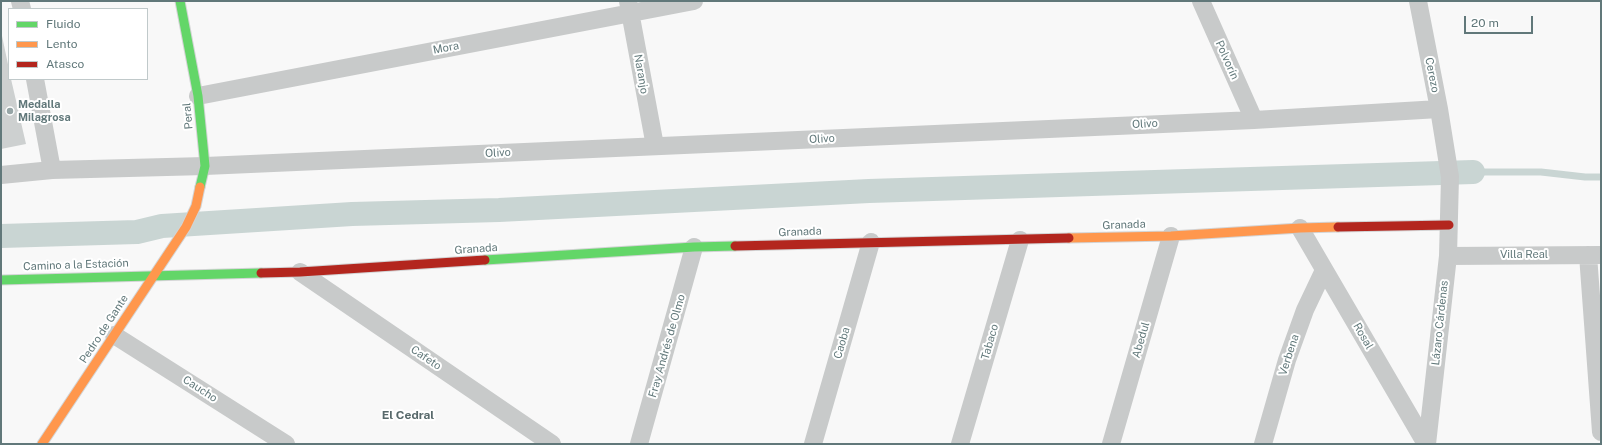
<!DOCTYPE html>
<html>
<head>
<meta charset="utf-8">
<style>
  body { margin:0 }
  #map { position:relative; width:1602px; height:445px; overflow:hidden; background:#f8f8f8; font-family:"Public Sans",sans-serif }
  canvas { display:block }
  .frame { position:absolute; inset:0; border:2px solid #61787a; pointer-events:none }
  .legend { position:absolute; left:8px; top:8px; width:140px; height:72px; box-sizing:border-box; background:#fff; border:1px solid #c0c9ca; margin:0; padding:5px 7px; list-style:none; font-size:12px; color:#61787a }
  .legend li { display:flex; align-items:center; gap:8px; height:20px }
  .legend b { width:20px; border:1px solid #c0c9ca }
  .scale { position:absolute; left:1464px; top:16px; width:69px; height:18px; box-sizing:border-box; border:2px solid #61787a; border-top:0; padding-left:5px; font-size:12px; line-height:14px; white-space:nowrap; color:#61787a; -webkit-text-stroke:3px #fff; paint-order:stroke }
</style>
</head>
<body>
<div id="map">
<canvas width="1602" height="445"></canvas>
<div class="frame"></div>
<ul class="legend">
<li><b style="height:5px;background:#63d668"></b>Fluido</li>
<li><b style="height:5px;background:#ff974d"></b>Lento</li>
<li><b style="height:5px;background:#b3261e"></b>Atasco</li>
</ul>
<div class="scale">20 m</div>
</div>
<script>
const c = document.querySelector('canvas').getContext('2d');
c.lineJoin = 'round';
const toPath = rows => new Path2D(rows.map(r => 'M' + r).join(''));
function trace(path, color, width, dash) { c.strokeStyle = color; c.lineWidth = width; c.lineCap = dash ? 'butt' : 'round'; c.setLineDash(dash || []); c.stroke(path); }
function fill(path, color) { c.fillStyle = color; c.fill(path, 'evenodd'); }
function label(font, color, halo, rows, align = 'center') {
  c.font = font + ' "Public Sans",sans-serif'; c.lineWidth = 4; c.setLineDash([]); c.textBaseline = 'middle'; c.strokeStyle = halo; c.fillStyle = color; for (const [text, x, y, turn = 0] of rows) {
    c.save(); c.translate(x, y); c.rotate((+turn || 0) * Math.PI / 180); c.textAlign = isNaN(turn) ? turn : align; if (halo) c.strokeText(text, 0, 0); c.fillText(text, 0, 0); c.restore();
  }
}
trace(toPath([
  [1473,172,1541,172,1585,177,1601,177]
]), '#c9d5d3', 7);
trace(toPath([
  [1,236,137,232,162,226,352,214,499,210,869,191,1473,172]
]), '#c9d5d3', 24);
fill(toPath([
  [2,36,9,69,9,79,11,79,26,144,1,149]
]), '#cdd0d0');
const fast = toPath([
  [180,1,198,96,205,166,200,187],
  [485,260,694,247,735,246],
  [1,280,261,273]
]);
const slow = toPath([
  [1069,238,1171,236,1300,228,1338,227],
  [42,444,186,227,196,206,200,187]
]);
const jam = toPath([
  [1338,227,1449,225],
  [735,246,1069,238],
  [261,273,300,272,485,260]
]);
trace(fast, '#d3d4d5', 11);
trace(slow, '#d3d4d5', 11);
trace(jam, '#d3d4d5', 11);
trace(toPath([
  [20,1,22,9],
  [628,1,655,146],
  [1201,1,1254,120],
  [1418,1,1439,109,1450,177,1448,256,1427,444],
  [35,79,52,170],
  [198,96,694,1],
  [1,175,52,170,205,166,1254,120,1439,109],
  [1300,228,1426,444],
  [1588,255,1601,432],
  [1448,256,1601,255],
  [300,272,552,444],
  [114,335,286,444],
  [639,444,694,247],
  [813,444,871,242],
  [960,444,1020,240],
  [1111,444,1171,236],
  [1263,444,1287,360,1305,310,1324,270]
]), '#c8caca', 18);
trace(fast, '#63d668', 9);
trace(slow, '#ff974d', 9);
trace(jam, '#b3261e', 9);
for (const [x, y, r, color] of [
  [10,111,4,"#96a5a6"]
]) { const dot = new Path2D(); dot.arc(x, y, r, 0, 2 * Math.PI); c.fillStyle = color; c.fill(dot); trace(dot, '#fff', 1.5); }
label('11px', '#61787a', '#fff', [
  ["Mora",446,48,-11],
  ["Polvorín",1227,60,66],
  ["Naranjo",641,74,80],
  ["Cerezo",1432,75,79],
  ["Peral",188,116,-95],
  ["Olivo",1145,124,-3],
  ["Olivo",822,139,-3],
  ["Olivo",498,153,-3],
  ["Granada",1124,225,-2],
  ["Granada",800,232,-2],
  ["Granada",476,249,-4],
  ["Villa Real",1524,255],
  ["Camino a la Estación",76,265,-2],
  ["Lázaro Cárdenas",1440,323,-84],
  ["Pedro de Gante",104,329,-57],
  ["Rosal",1363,336,60],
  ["Abedul",1141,340,-74],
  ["Tabaco",990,342,-74],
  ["Caoba",842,343,-74],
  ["Fray Andrés de Olmo",667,346,-74],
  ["Verbena",1289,355,-72],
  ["Cafeto",426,358,34],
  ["Caucho",200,389,33]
]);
label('bold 11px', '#61787a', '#fff', [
  ["Medalla",18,105],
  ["Milagrosa",18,118]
], 'left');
label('bold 12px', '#58696b', '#fff', [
  ["El Cedral",408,415]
]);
</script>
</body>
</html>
